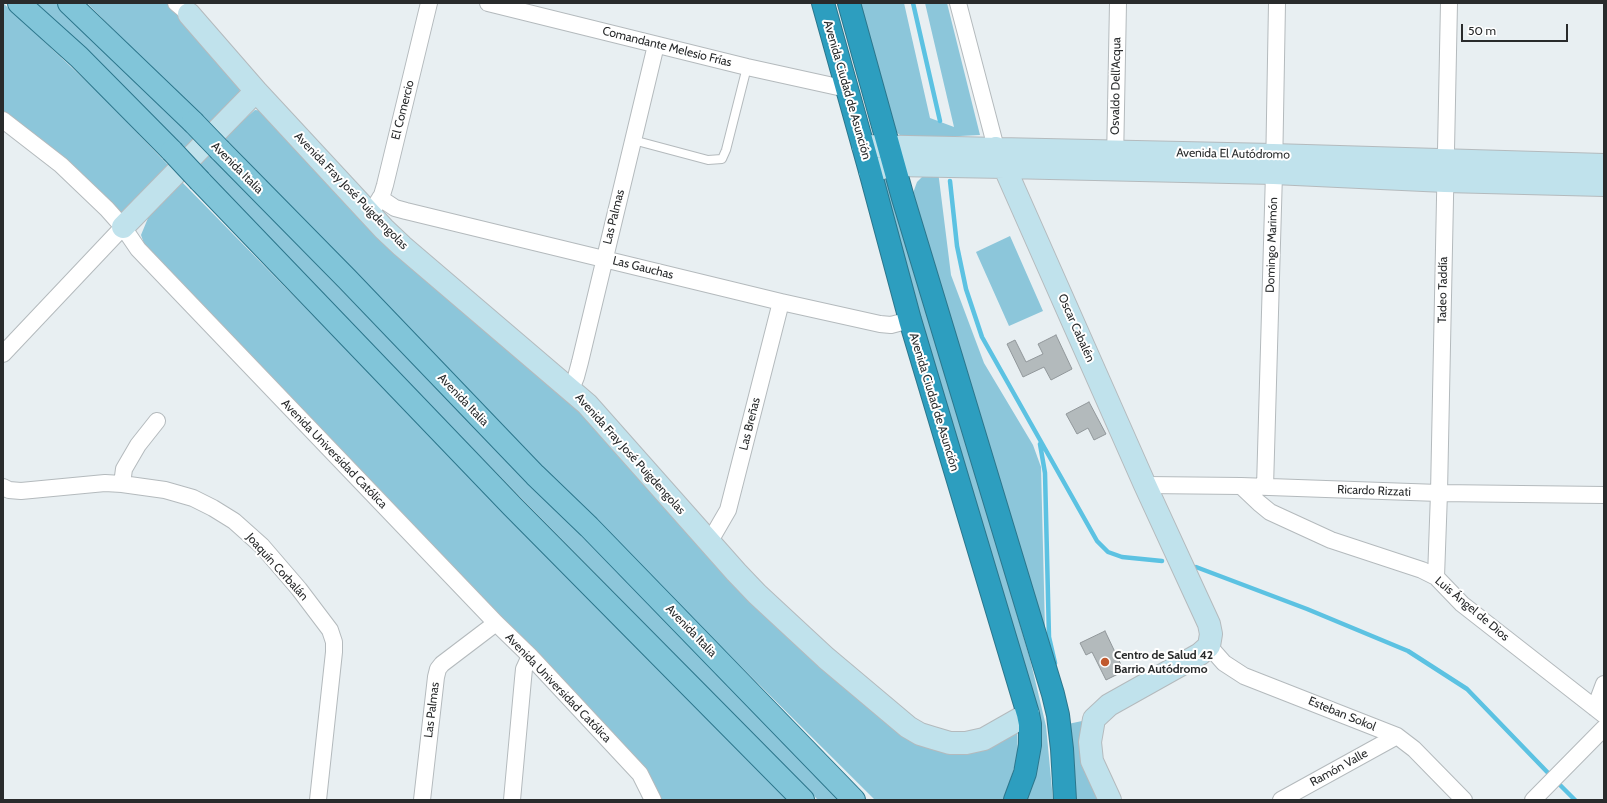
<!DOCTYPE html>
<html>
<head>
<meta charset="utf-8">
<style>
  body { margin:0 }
  #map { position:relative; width:1607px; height:803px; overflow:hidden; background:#e8eff2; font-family:Cabin,sans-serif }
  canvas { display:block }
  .frame { position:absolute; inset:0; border:4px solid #292b2c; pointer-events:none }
  .scale { position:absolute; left:1461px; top:24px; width:107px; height:18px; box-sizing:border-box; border:2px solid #292b2c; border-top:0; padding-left:5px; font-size:12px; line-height:14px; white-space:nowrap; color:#292b2c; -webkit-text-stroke:3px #fff; paint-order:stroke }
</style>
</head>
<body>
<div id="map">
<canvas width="1607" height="803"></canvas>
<div class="frame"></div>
<div class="scale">50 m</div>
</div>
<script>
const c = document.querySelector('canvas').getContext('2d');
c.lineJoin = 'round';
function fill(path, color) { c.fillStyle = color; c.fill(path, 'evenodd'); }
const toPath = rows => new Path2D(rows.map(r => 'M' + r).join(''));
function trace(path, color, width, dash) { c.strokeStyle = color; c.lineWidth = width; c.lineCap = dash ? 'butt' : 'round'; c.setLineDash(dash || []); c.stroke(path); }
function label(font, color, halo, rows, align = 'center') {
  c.font = font + ' Cabin,sans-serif'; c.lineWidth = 4; c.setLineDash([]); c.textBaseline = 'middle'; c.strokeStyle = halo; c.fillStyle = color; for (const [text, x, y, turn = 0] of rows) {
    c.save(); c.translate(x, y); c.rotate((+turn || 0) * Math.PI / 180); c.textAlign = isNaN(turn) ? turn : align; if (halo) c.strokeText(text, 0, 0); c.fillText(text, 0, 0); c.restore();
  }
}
fill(toPath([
  [3,3,101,95,170,167,121,213,48,148,3,112],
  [35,3,58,3,80,22,494,447,842,800,818,800],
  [87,3,168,3,237,80,240,90,237,99,209,125],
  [857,3,904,3,930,118,954,127,925,3,947,3,980,135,920,138,902,137,893,129],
  [255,110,264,111,364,221,459,309,561,388,920,742,1017,723,1018,755,1004,800,875,800,604,530,224,137],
  [938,171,951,275,984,363,1033,445,1041,467,1045,630,1068,724,1082,721,1080,747,1101,800,1070,800,993,461,913,193,917,182,925,174],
  [887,173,1030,659,1046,726,1053,800,1017,800,1025,677,982,523,878,176],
  [180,180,593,601,790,800,658,800,597,718,471,585,148,255,141,235,148,218],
  [1010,236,1043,311,1009,326,976,252]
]), '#8cc6da');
trace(toPath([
  [913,3,940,121],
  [950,181,957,246,966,289,982,337,1097,541,1108,552,1122,557,1162,561],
  [1040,444,1045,473,1049,637,1055,663],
  [1196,567,1307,609,1408,651,1467,689,1552,777],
  [1557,782,1575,800]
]), '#5cc2e2', 4.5);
const building = toPath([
  [1056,335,1072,369,1051,380,1044,367,1023,377,1007,344,1015,340,1026,362,1043,354,1038,344,1056,335],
  [1089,402,1106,434,1094,440,1088,428,1077,434,1066,414,1089,402],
  [1105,631,1124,671,1106,680,1092,652,1086,655,1080,643,1105,631]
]);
fill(building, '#b3babc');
trace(building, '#91979a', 1);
const lane = toPath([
  [633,140,708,160,722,159,726,150,747,67]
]);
const street = toPath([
  [176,3,189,14],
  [488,3,747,67,847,89],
  [958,3,996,148],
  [3,120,61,165,107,209,123,227,138,249,496,623,530,656,640,774,653,800],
  [1115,161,1118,3],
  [380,198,395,208,406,211,781,302,880,324,891,325,910,320],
  [375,206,382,195,385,185,429,3],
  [3,354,123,227],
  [571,389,576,377,580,362,656,45],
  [122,484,124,469,138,445,157,421],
  [1145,485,1241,486,1439,493,1604,495],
  [1241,486,1259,503,1270,512,1331,540,1422,570,1436,577,1462,604,1604,715],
  [3,487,9,490,21,491,105,483,122,484,165,490,193,498,213,508,234,521,262,546,299,589,330,630,334,642,334,652,318,800],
  [1265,487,1274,173,1277,3],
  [710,541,728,510,781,302],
  [1436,577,1439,493,1449,3],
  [1209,646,1224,663,1244,676,1397,736,1414,749,1464,800],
  [1595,708,1604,684],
  [422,800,436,677,438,669,442,664,496,623],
  [512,800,523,679,524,669,530,656],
  [1281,800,1397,736],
  [1533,800,1604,728]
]);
const secondary = toPath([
  [189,14,256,91,384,229,402,246,587,404,736,572,757,594,826,658,908,727,920,734,933,738,950,743,966,743,984,739,1028,714],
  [863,146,1273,155,1604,165],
  [996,148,1145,485,1209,624,1211,634,1209,646,1200,654,1109,705,1094,719,1090,742,1092,761,1110,800],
  [870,171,894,165,1005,167,1274,173,1445,181,1604,185],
  [123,227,256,91]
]);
const primary = toPath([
  [19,3,79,57,172,151],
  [69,3,193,122],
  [220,150,347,279,535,475,589,527,854,800],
  [200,181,512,506,803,800]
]);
const highway = toPath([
  [823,3,870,171,910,320,1028,714,1030,724,1030,745,1025,773,1015,800],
  [849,3,903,198,1053,694,1058,715,1062,749,1065,800]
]);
trace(lane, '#b4babd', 10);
trace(street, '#b4babd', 18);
trace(secondary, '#b4babd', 24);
trace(primary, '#2c768c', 24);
trace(highway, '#2c768c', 24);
trace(lane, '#fff', 8);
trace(street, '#fff', 16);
trace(secondary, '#c0e2ec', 22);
trace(primary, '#81c5d9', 22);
trace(highway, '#2d9ebf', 22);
const primaryBridge = toPath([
  [193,122,220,150],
  [172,151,200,181]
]);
trace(primaryBridge, '#2c768c', 24, []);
trace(primaryBridge, '#81c5d9', 22);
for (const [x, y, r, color] of [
  [1105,662,5,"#c15a2f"]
]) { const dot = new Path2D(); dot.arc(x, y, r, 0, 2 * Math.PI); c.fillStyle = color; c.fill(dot); trace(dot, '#fff', 1.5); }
label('12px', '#292b2c', '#fff', [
  ["Comandante Melesio Frías",667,47,14],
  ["Osvaldo Dell'Acqua",1116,86,-89],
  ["Avenida Ciudad de Asunción",847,90,74],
  ["El Comercio",403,110,-76],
  ["Avenida El Autódromo",1233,154,1],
  ["Avenida Italia",237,168,45],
  ["Avenida Fray José Puigdengolas",351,191,46],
  ["Las Palmas",614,217,-76],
  ["Domingo Marimón",1272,245,-88],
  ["Las Gauchas",643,268,14],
  ["Tadeo Taddía",1443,290,-89],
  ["Oscar Cabalén",1076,328,66],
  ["Avenida Italia",463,400,46],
  ["Avenida Ciudad de Asunción",934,402,73],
  ["Las Breñas",750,424,-76],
  ["Avenida Universidad Católica",334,454,46],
  ["Avenida Fray José Puigdengolas",630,454,48],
  ["Ricardo Rizzati",1374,491,2],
  ["Joaquín Corbalán",277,567,48],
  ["Luis Ángel de Dios",1472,609,40],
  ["Avenida Italia",691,631,46],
  ["Avenida Universidad Católica",558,688,46],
  ["Las Palmas",432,710,-83],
  ["Esteban Sokol",1342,714,22],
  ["Ramón Valle",1339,768,-29]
]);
label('bold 12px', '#292b2c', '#fff', [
  ["Centro de Salud 42",1114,655],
  ["Barrio Autódromo",1114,669]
], 'left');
</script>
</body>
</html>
